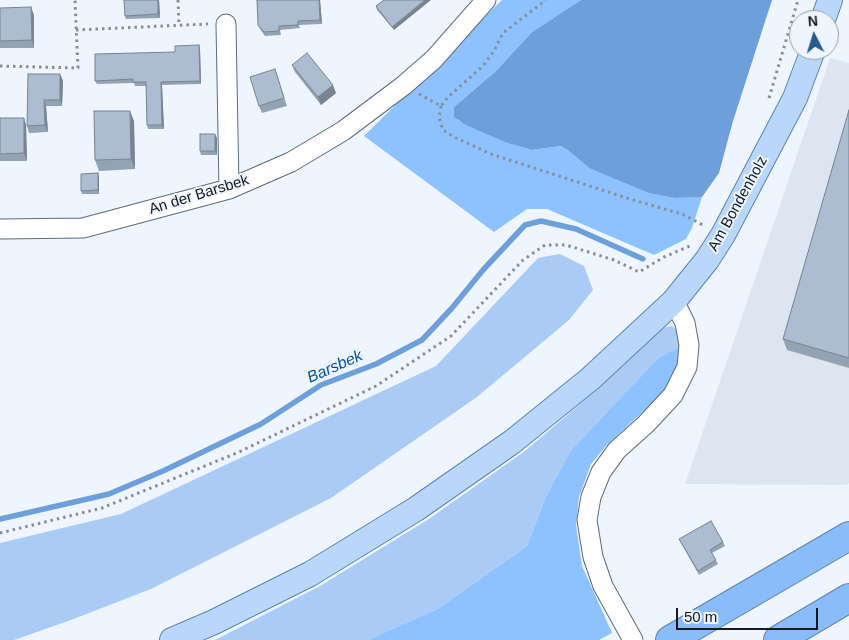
<!DOCTYPE html>
<html>
<head>
<meta charset="utf-8">
<style>
  body { margin:0 }
  #map { position:relative; width:849px; height:640px; overflow:hidden; background:#eef5fe; font-family:Arial,sans-serif }
  canvas { display:block }
  .north { position:absolute; left:789px; top:10px; width:50px; height:50px; box-sizing:border-box; background:#eef5fe; border:1px solid #969da6; border-radius:50%; rotate:355deg; font-size:14px; font-weight:700; line-height:20px; text-align:center; color:#131a21 }
  .north::after { content:''; display:block; margin:auto; width:18px; height:22px; background:#255992; clip-path:polygon(50% 0,100% 100%,50% 72%,0 100%) }
  .scale { position:absolute; left:676px; top:608px; width:142px; height:22px; box-sizing:border-box; border:2px solid #131a21; border-top:0; padding-left:6px; font-size:15px; line-height:18px; white-space:nowrap; color:#131a21; -webkit-text-stroke:4px #eef5fe; paint-order:stroke }
</style>
</head>
<body>
<div id="map">
<canvas width="849" height="640"></canvas>
<div class="north">N</div>
<div class="scale">50 m</div>
</div>
<script>
const c = document.querySelector('canvas').getContext('2d');
c.lineJoin = 'round';
function fill(path, color) { c.fillStyle = color; c.fill(path, 'evenodd'); }
const toPath = rows => new Path2D(rows.map(r => 'M' + r).join(''));
function trace(path, color, width, dash) { c.strokeStyle = color; c.lineWidth = width; c.lineCap = dash ? 'butt' : 'round'; c.setLineDash(dash || []); c.stroke(path); }
function label(font, color, halo, rows, align = 'center') {
  c.font = font + ' Arial,sans-serif'; c.lineWidth = 4; c.setLineDash([]); c.textBaseline = 'middle'; c.strokeStyle = halo; c.fillStyle = color; for (const [text, x, y, turn = 0] of rows) {
    c.save(); c.translate(x, y); c.rotate((+turn || 0) * Math.PI / 180); c.textAlign = isNaN(turn) ? turn : align; if (halo) c.strokeText(text, 0, 0); c.fillText(text, 0, 0); c.restore();
  }
}
fill(toPath([
  [830,58,849,63,849,483,846,485,685,484]
]), '#dde6f0');
fill(toPath([
  [560,254,584,266,593,290,569,320,477,397,331,498,151,589,71,620,14,640,0,640,0,543,121,514,436,366,538,258],
  [672,326,677,330,680,347,659,359,545,499,527,546,439,608,368,640,215,640,320,586,429,519,525,451,600,387,662,328]
]), '#a9cbf5');
fill(toPath([
  [502,0,581,0,532,32,496,71,454,107,458,120,507,143,532,150,559,146,569,151,589,168,676,198,702,197,692,228,686,239,654,255,547,209,527,209,494,232,364,136],
  [680,347,680,364,667,389,606,446,591,464,579,497,576,525,582,566,612,633,599,640,368,640,439,608,527,546,545,499,571,451,659,358]
]), '#8ec2ff');
fill(toPath([
  [581,0,772,0,733,121,719,173,702,197,676,198,649,193,589,168,569,151,560,146,532,150,507,143,466,125,454,117,454,107,496,71,532,32]
]), '#6d9fda');
trace(toPath([
  [0,519,109,494,163,471,261,424,321,385,376,364,422,340,452,308,483,270,525,225,541,221,576,229,643,259]
]), '#6d9fda', 5.5);
const minor = toPath([
  [226,24,229,189],
  [0,229,83,228,229,189,291,162,343,131,403,86,434,59,486,0],
  [633,640,603,586,593,557,587,520,591,497,601,472,617,450,646,424,673,395,687,367,689,345,685,323,674,301]
]);
const major = toPath([
  [823,20,830,0],
  [172,640,214,622,310,574,416,509,512,442,590,379,674,301,707,260,723,235,795,98,813,50]
]);
const highway = toPath([
  [670,640,849,536],
  [778,640,849,598]
]);
trace(minor, '#5c6b7d', 21);
trace(major, '#6083ad', 26);
trace(highway, '#6083ad', 30);
trace(toPath([
  [178,0,179,26],
  [76,30,208,24],
  [0,66,78,68,75,0],
  [419,94,441,106,448,97,483,66,494,51,503,33,546,0],
  [769,98,798,0],
  [441,106,439,117,443,130,454,137,491,154,633,200,682,214,703,225,703,227],
  [0,533,102,508,239,452,376,386,451,336,523,260,545,245,566,245,614,260,639,272,664,257,690,246]
]), '#878e96', 3, [2.5, 4]);
trace(minor, '#fff', 19);
trace(major, '#b8d7fb', 24);
trace(highway, '#89bcf8', 28);
fill(toPath([
  [159,0,160,18,126,19,125,16],
  [257,0,320,0,322,24,299,25,300,28,280,30,281,35,265,36,260,29,258,25],
  [384,0,394,30,377,10,376,6],
  [0,8,34,15,34,48,0,48],
  [199,45,200,49,201,84,162,85,164,129,148,129,147,125,146,86,135,86,134,83,97,84,95,81,175,52],
  [292,65,336,93,321,105,295,72],
  [275,69,287,106,262,113,259,106],
  [60,74,63,81,62,106,46,106,48,132,29,133,27,126],
  [849,110,849,368,787,350,783,339],
  [0,118,26,125,27,161,0,161],
  [134,121,135,169,99,171,95,160],
  [217,138,217,155,201,155,200,151],
  [99,177,99,194,82,194,81,191],
  [679,539,723,542,725,546,712,553,718,564,699,575,681,543]
]), '#94a3b4');
fill(toPath([
  [158,0,159,0,160,18,158,14],
  [319,0,320,0,322,24,320,20],
  [425,0,431,0,394,30,392,27],
  [31,7,34,15,34,48,32,40],
  [199,45,200,49,201,84,200,81],
  [60,74,63,81,62,106,60,100],
  [161,82,162,85,164,129,162,125],
  [333,85,336,93,321,105,318,97],
  [44,100,46,106,48,132,45,125],
  [130,111,134,121,135,169,131,159],
  [24,118,26,125,27,161,24,153],
  [215,134,217,138,217,155,215,151],
  [98,173,99,177,99,194,98,190]
]), '#788492');
const building = toPath([
  [124,0,158,0,158,14,125,16,124,0],
  [257,0,319,0,320,20,298,21,298,25,279,26,279,31,264,32,258,25,257,0],
  [384,0,425,0,392,27,376,6,384,0],
  [31,7,32,40,0,41,0,8,31,7],
  [199,45,200,81,161,82,162,125,147,125,146,82,133,82,133,79,95,81,95,54,175,52,175,46,199,45],
  [307,53,333,85,318,97,292,65,307,53],
  [275,69,284,98,259,106,250,77,275,69],
  [28,74,60,74,60,100,44,100,45,125,27,126,28,74],
  [849,110,849,358,783,339,849,110],
  [94,111,130,111,131,159,95,160,94,111],
  [0,118,24,118,24,153,0,154,0,118],
  [200,134,215,134,215,151,200,151,200,134],
  [98,173,98,190,81,191,81,174,98,173],
  [711,521,723,542,710,550,716,560,698,571,679,539,711,521]
]);
fill(building, '#acbdd1');
trace(building, '#788492', 1);
label('15px', '#131a21', '#eef5fe', [
  ["An der Barsbek",199,195,-17],
  ["Am Bondenholz",738,204,-61]
]);
label('italic 16px', '#055298', '#eef5fe', [
  ["Barsbek",335,367,-24]
]);
</script>
</body>
</html>
